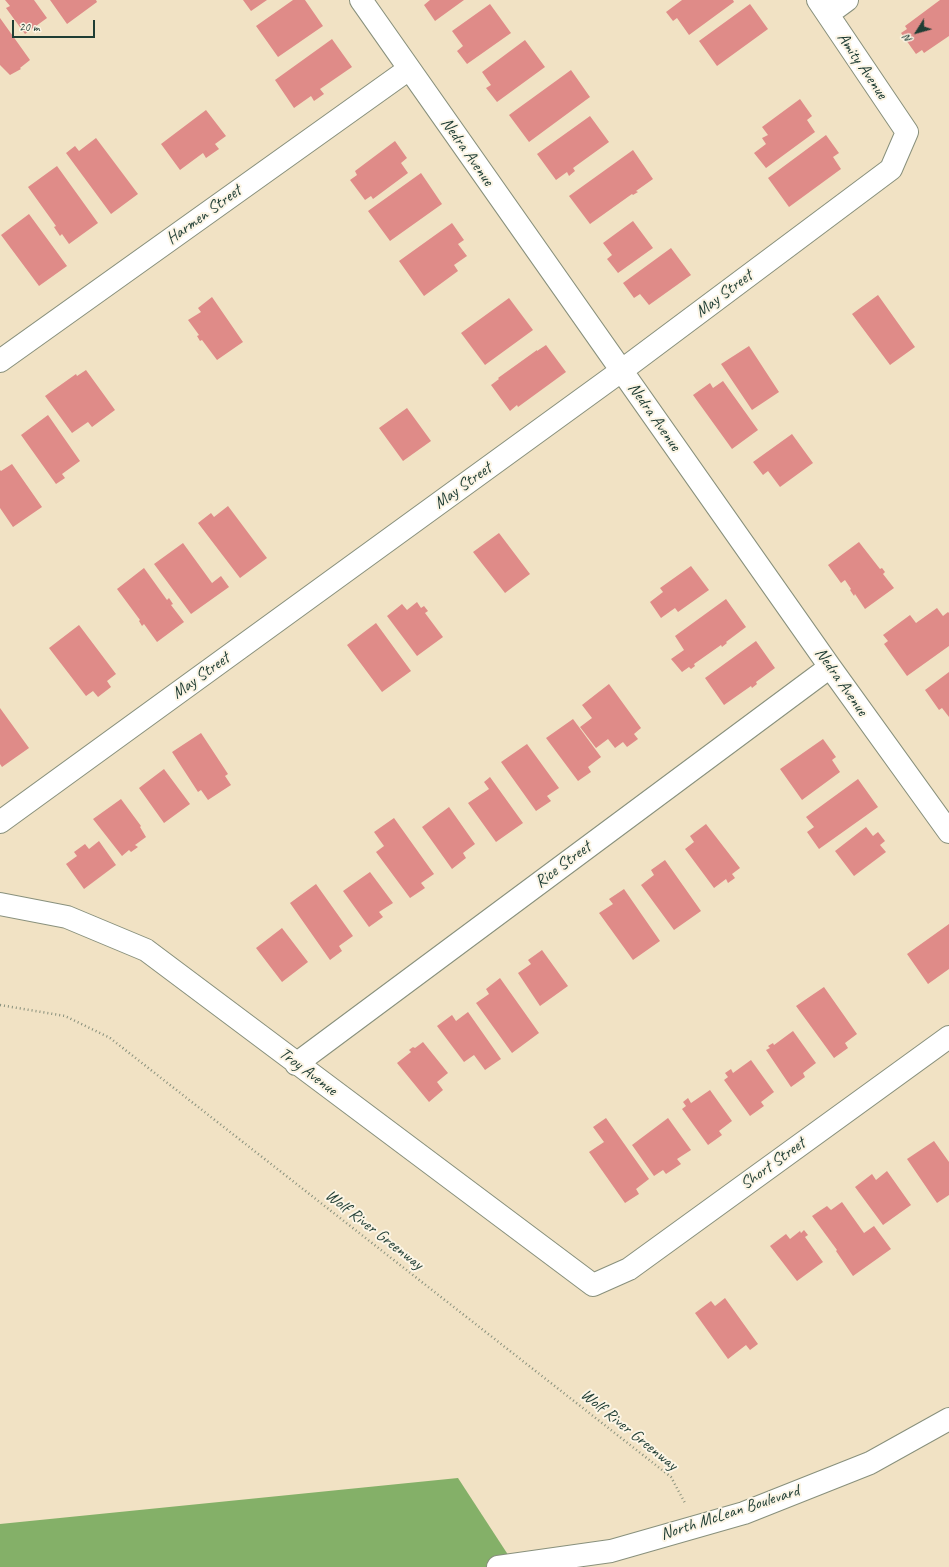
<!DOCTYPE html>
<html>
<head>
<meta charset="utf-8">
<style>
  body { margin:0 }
  #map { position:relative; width:949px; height:1567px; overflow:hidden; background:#f1e2c4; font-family:Caveat,sans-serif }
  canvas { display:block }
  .north { position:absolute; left:897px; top:12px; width:40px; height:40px; -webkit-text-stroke:3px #fcf5e5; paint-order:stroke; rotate:233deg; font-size:11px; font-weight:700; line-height:16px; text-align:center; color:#1f3d34 }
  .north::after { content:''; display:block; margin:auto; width:14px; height:18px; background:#1f3d34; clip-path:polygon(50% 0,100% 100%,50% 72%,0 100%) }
  .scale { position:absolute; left:12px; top:20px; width:83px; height:18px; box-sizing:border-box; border:2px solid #1f3d34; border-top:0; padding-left:5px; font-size:12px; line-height:14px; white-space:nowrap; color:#1f3d34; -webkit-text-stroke:3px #fcf5e5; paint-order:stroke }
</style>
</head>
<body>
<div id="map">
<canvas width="949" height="1567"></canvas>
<div class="north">N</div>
<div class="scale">20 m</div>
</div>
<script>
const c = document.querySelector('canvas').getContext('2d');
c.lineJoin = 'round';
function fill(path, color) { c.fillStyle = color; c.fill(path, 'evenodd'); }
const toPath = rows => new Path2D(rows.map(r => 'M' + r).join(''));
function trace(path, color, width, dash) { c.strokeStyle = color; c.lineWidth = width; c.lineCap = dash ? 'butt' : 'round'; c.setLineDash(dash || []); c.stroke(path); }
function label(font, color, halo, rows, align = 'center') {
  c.font = font + ' Caveat,sans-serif'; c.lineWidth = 4; c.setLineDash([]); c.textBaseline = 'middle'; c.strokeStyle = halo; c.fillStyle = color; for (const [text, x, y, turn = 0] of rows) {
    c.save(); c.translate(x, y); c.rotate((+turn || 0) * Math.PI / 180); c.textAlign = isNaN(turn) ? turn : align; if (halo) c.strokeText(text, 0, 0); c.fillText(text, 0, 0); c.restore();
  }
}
fill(toPath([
  [458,1478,516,1567,0,1567,0,1524]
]), '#84b068');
fill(toPath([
  [5,0,34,0,47,18,25,34,6,8,10,6],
  [50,0,96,0,97,2,67,24],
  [243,0,267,0,251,11],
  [293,0,305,0,323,26,278,57,256,26],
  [430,0,464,0,435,21,424,5],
  [682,0,733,0,734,2,689,35,677,18,673,21,666,12],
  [940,0,949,0,949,36,924,53,922,50,916,54,901,33,907,29,905,26],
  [490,4,511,33,467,64,457,51,463,46,452,31],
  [750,4,768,29,717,66,699,41],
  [0,18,30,60,20,68,21,69,10,75,0,65],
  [332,39,352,67,320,89,324,94,314,101,311,96,294,108,275,80],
  [525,40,545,67,497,102,486,88,491,85,482,72],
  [571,70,590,97,529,142,509,115],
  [800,99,812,116,807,120,815,132,766,168,754,153,766,144,762,138,768,135,762,127],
  [206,110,226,136,215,144,219,149,206,158,203,153,180,170,161,144],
  [590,116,609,142,573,168,575,171,569,176,567,172,556,180,537,154],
  [826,135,839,153,833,157,841,169,789,207,768,178],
  [96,138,138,194,111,214,66,153,75,146,79,151],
  [395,141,407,158,401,163,408,173,373,199,371,196,365,200,350,180,357,175,355,171],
  [633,150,653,179,636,191,638,192,633,195,632,194,590,224,569,196],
  [57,166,98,223,69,244,62,234,60,236,54,227,56,226,28,187],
  [421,173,442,204,390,241,368,211],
  [29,214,67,266,39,286,1,235],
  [633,221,653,248,618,273,607,259,612,255,603,243],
  [452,223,464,240,458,244,467,256,454,265,458,271,424,296,399,261],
  [671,248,691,275,649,305,640,294,634,298,623,283],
  [878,295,915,347,890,365,852,314],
  [212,297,243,342,217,360,202,340,200,341,197,336,199,335,188,320,201,312,198,308],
  [509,298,533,330,485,365,461,333],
  [546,345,566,372,518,407,517,405,510,411,491,385,499,379,498,378,537,350,537,351],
  [749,346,779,392,752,410,721,364],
  [86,370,115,410,92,427,88,422,72,433,45,396,76,374,77,376],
  [723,381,758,430,732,449,693,395,710,383,713,388],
  [407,408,431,441,403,461,379,428],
  [48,415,80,461,62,474,65,478,56,484,21,435],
  [792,434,813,463,780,487,768,471,763,475,753,462],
  [12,464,42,507,13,527,0,508,0,470,1,471],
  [228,506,267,558,240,578,198,523,211,513,214,517],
  [499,533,530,574,505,593,473,552],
  [859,542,880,569,882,568,885,572,883,574,894,588,865,609,855,594,854,596,850,590,851,589,845,580,841,583,828,565],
  [183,543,212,583,221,576,229,587,191,614,154,564],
  [691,566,709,590,678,612,675,608,661,618,650,602,663,592,660,588],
  [144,568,167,600,169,598,173,604,171,605,184,622,157,642,144,624,142,626,139,621,140,620,117,589],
  [726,599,746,627,726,642,727,643,722,647,721,645,694,664,695,666,691,669,689,667,682,672,671,659,684,650,675,636],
  [417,602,421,608,424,606,428,611,425,613,443,637,417,656,387,616,402,604,407,610],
  [937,608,943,616,948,612,949,613,949,646,907,676,884,644,888,641,883,635,910,615,916,623],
  [376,623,411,671,382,692,347,645],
  [79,625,116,674,107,681,111,687,98,697,93,691,86,696,49,648],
  [756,641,775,668,756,682,757,684,752,688,751,686,724,705,705,678],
  [949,672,949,717,942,708,939,710,925,690],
  [609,684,641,728,634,734,638,739,627,747,623,742,615,748,608,739,596,748,580,727,592,718,582,705],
  [0,708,29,748,2,767,0,764],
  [573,719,601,757,588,767,591,772,578,781,546,738],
  [201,733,228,774,225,776,231,785,208,800,201,790,198,792,172,752],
  [823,739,836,757,832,760,840,772,802,800,780,769],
  [527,744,559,788,547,796,551,801,536,811,501,762],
  [164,769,190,804,164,823,139,788],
  [490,777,523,823,496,842,468,803,489,789,484,782],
  [858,779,878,807,819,849,807,832,814,827,806,817],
  [121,799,141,826,140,827,146,837,135,845,138,847,131,852,129,850,122,856,93,819],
  [449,807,475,844,463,853,466,858,452,869,422,827],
  [394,818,434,874,421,883,425,888,410,898,376,852,384,846,374,832],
  [706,824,740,868,732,874,735,878,728,883,726,879,714,888,685,849,694,842,690,836],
  [866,827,873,836,878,832,885,841,880,845,886,852,854,876,835,851],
  [99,841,116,865,84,889,66,864,77,856,74,852,85,844,89,849],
  [665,860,701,911,674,930,641,885,654,875,651,870],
  [370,872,393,903,379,912,383,917,369,927,343,891],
  [316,884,353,936,339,946,342,951,330,960,290,903],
  [624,889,660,941,633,960,599,913,613,904,609,899],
  [949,924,949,969,928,984,907,954],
  [282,928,308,962,282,982,256,948],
  [542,950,568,986,540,1006,518,973,531,964,528,960],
  [500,978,539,1033,512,1053,476,1003,489,994,486,989],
  [824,987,857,1034,845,1043,848,1048,834,1058,796,1006],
  [468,1012,501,1059,485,1070,474,1055,464,1062,437,1026,452,1015,456,1021],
  [793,1031,816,1063,803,1073,805,1077,791,1087,766,1050,770,1048,768,1046,773,1043,774,1045],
  [423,1042,448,1073,437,1082,443,1090,429,1102,397,1063,411,1052,409,1050,413,1047,415,1048],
  [751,1060,774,1092,761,1102,764,1106,750,1116,724,1080,728,1077,725,1073,731,1069,733,1073],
  [710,1090,732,1121,719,1131,722,1135,708,1145,682,1109,686,1106,683,1102,688,1098,691,1103],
  [606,1118,649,1179,636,1189,639,1194,625,1203,589,1152,604,1142,593,1127],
  [668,1118,691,1150,677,1159,681,1164,666,1174,663,1170,654,1176,632,1145],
  [934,1141,949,1162,949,1195,937,1203,907,1159],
  [887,1171,911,1205,883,1225,855,1187,872,1174,876,1180],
  [842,1202,864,1233,874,1226,891,1249,853,1276,836,1251,837,1250,812,1216,827,1206,831,1210],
  [804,1230,808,1235,805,1237,823,1262,797,1281,770,1246,786,1234,790,1239,800,1231,801,1233],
  [725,1298,758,1344,750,1350,746,1345,728,1359,695,1313,711,1301,715,1306]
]), '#df8b88');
const minor = toPath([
  [361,0,830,667,949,832],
  [828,14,847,0],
  [0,361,409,69],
  [0,822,621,371,891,169,907,132,818,0],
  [0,904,67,917,146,950,593,1285,629,1269,949,1037],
  [296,1064,830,667]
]);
const major = toPath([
  [498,1567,611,1551,744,1513,870,1463,949,1419]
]);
trace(minor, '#88907c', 24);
trace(major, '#88907c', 24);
trace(toPath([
  [0,1005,65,1016,110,1038,671,1477,685,1503]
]), '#88907c', 2.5, [1, 3]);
trace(minor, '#fff', 22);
trace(major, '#fff', 22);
label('17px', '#1f3d34', '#fcf5e5', [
  ["Amity Avenue",862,66,56],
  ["Nedra Avenue",467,152,55],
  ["Harmen Street",204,215,-36],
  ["May Street",724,294,-37],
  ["Nedra Avenue",654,417,55],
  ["May Street",463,486,-36],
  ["May Street",201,676,-36],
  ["Nedra Avenue",841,682,55],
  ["Rice Street",563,865,-37],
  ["Troy Avenue",308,1072,37],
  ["Short Street",773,1164,-36],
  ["Wolf River Greenway",374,1230,38],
  ["Wolf River Greenway",629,1430,39],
  ["North McLean Boulevard",730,1513,-18]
]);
</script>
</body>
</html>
